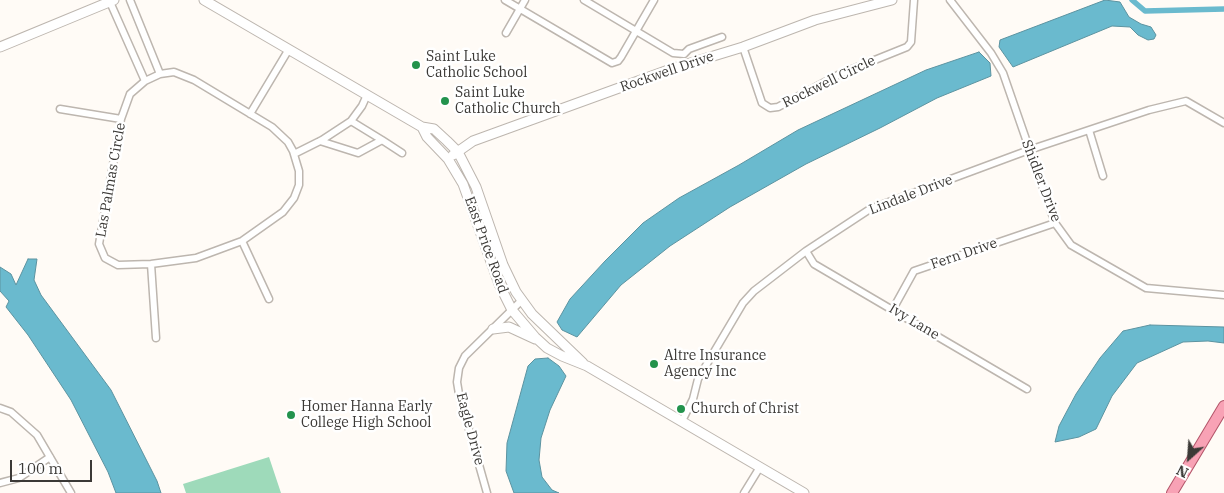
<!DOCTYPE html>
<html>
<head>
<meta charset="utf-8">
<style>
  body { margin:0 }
  #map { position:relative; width:1224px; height:493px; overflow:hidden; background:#fffbf6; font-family:"IBM Plex Serif",serif }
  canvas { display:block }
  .north { position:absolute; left:1164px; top:433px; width:50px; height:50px; -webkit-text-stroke:4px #fff; paint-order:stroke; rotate:206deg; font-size:14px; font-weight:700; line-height:20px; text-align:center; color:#3b3936 }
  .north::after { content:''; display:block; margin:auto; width:18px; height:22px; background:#3b3936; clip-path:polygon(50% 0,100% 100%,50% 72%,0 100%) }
  .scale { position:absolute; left:10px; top:460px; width:82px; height:22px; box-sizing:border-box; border:2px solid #3b3936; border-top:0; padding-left:6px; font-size:15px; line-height:18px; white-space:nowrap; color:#3b3936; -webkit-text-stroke:4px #fff; paint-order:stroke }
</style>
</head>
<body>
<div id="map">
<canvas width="1224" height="493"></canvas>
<div class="north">N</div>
<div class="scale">100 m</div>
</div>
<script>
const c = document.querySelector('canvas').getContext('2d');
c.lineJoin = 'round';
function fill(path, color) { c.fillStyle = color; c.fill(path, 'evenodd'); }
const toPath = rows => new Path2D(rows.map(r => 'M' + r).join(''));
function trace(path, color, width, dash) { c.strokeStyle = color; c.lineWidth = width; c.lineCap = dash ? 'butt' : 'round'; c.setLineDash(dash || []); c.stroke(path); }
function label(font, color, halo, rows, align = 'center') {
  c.font = font + ' "IBM Plex Serif",serif'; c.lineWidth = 5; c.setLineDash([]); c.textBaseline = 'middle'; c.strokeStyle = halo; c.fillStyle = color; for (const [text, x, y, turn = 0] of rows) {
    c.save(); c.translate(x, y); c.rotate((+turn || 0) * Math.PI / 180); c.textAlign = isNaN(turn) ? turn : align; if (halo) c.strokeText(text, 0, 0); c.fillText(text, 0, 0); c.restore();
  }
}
fill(toPath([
  [269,457,281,493,186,493,183,484]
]), '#9edaba');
const water = toPath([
  [1105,0,1120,2,1129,17,1141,24,1151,27,1156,35,1154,39,1148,40,1138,35,1130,27,1112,26,1013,67,999,47,1000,40,1105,0],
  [979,52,990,63,991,76,937,98,880,128,806,164,730,207,670,246,621,285,577,337,562,330,557,322,570,299,605,261,643,223,679,198,739,165,798,130,926,70,979,52],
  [28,259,37,259,34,280,41,295,111,390,157,481,161,493,116,493,108,472,71,400,28,335,6,307,9,301,0,291,0,267,11,274,16,285,28,259],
  [1150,325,1224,327,1224,343,1208,341,1183,342,1137,363,1112,396,1096,429,1079,437,1055,442,1059,426,1076,394,1100,358,1123,331,1150,325],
  [548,358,559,366,566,376,550,410,541,438,539,460,542,477,552,490,559,493,514,493,506,471,507,443,528,366,535,359,548,358]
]);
fill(water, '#6abace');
trace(water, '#5c93a0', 1);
trace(toPath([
  [1132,0,1145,11,1224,9]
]), '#6abace', 5.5);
const street = toPath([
  [130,0,160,74],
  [505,0,612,63,618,61,621,57,654,0],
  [584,0,673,53,684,54],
  [950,0,991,53,1003,73,1055,223,1071,245,1146,288,1224,295],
  [110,2,145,81],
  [506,33,525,0],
  [743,47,762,103,770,108,778,107,840,74,907,47,911,42,914,0],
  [684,54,689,49,722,37],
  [174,72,194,80,272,127,288,142,293,151,299,171,299,185,294,198,283,212,242,241,196,258,151,264,118,265,105,258,99,244,121,119,130,94,145,81,160,74,174,72],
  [60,109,121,119],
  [250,114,289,49],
  [1089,130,1103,176],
  [382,140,402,153],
  [320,141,358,153,382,140,351,121],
  [294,154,322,140,351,121,362,106,367,95],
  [242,241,269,299],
  [806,251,814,264,1027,389],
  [151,264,156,338],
  [893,309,914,271,1055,223],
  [0,408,11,412,37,435,71,493],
  [682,421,693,399,698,379,743,303,754,291,806,251,870,209,1029,150,1149,110,1186,101,1224,123],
  [0,483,19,478,50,457],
  [487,493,459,394,457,382,459,368,465,356,522,300],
  [744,493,760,467]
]);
const secondary = toPath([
  [204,0,422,127,434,129,447,141,458,152,476,187,503,265,516,292,532,314,583,363],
  [0,47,114,0],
  [422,127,427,137,448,159,463,184,499,284,512,310,535,337,547,348,562,356,587,366,804,493],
  [453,155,473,141,674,68,743,47,815,20,892,0],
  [493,329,509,327,535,339]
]);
const primary = toPath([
  [1172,493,1224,406]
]);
trace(street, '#bdb6af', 9);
trace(secondary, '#bdb6af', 11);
trace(primary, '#b35569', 12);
trace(street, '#fff', 6);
trace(secondary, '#fff', 9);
trace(primary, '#f8a2b5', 10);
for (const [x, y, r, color] of [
  [416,65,5,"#23934d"],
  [445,101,5,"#23934d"],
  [654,364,5,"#23934d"],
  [681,409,5,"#23934d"],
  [291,415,5,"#23934d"]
]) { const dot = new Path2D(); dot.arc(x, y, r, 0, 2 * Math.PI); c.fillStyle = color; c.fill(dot); trace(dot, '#fff', 2); }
label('14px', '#3b3936', '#fff', [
  ["Saint Luke",426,57],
  ["Catholic School",426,73],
  ["Saint Luke",455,93],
  ["Catholic Church",455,109],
  ["Altre Insurance",664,356],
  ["Agency Inc",664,372],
  ["Homer Hanna Early",301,407],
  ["College High School",301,423],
  ["Church of Christ",691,409]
], 'left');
label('14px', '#3b3936', '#fff', [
  ["Rockwell Drive",667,72,-19],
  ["Rockwell Circle",829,82,-26],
  ["Las Palmas Circle",111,180,-80],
  ["Shidler Drive",1041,181,69],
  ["Lindale Drive",911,195,-21],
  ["East Price Road",486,245,70],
  ["Fern Drive",964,254,-19],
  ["Ivy Lane",914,322,31],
  ["Eagle Drive",470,429,75]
]);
</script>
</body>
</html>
